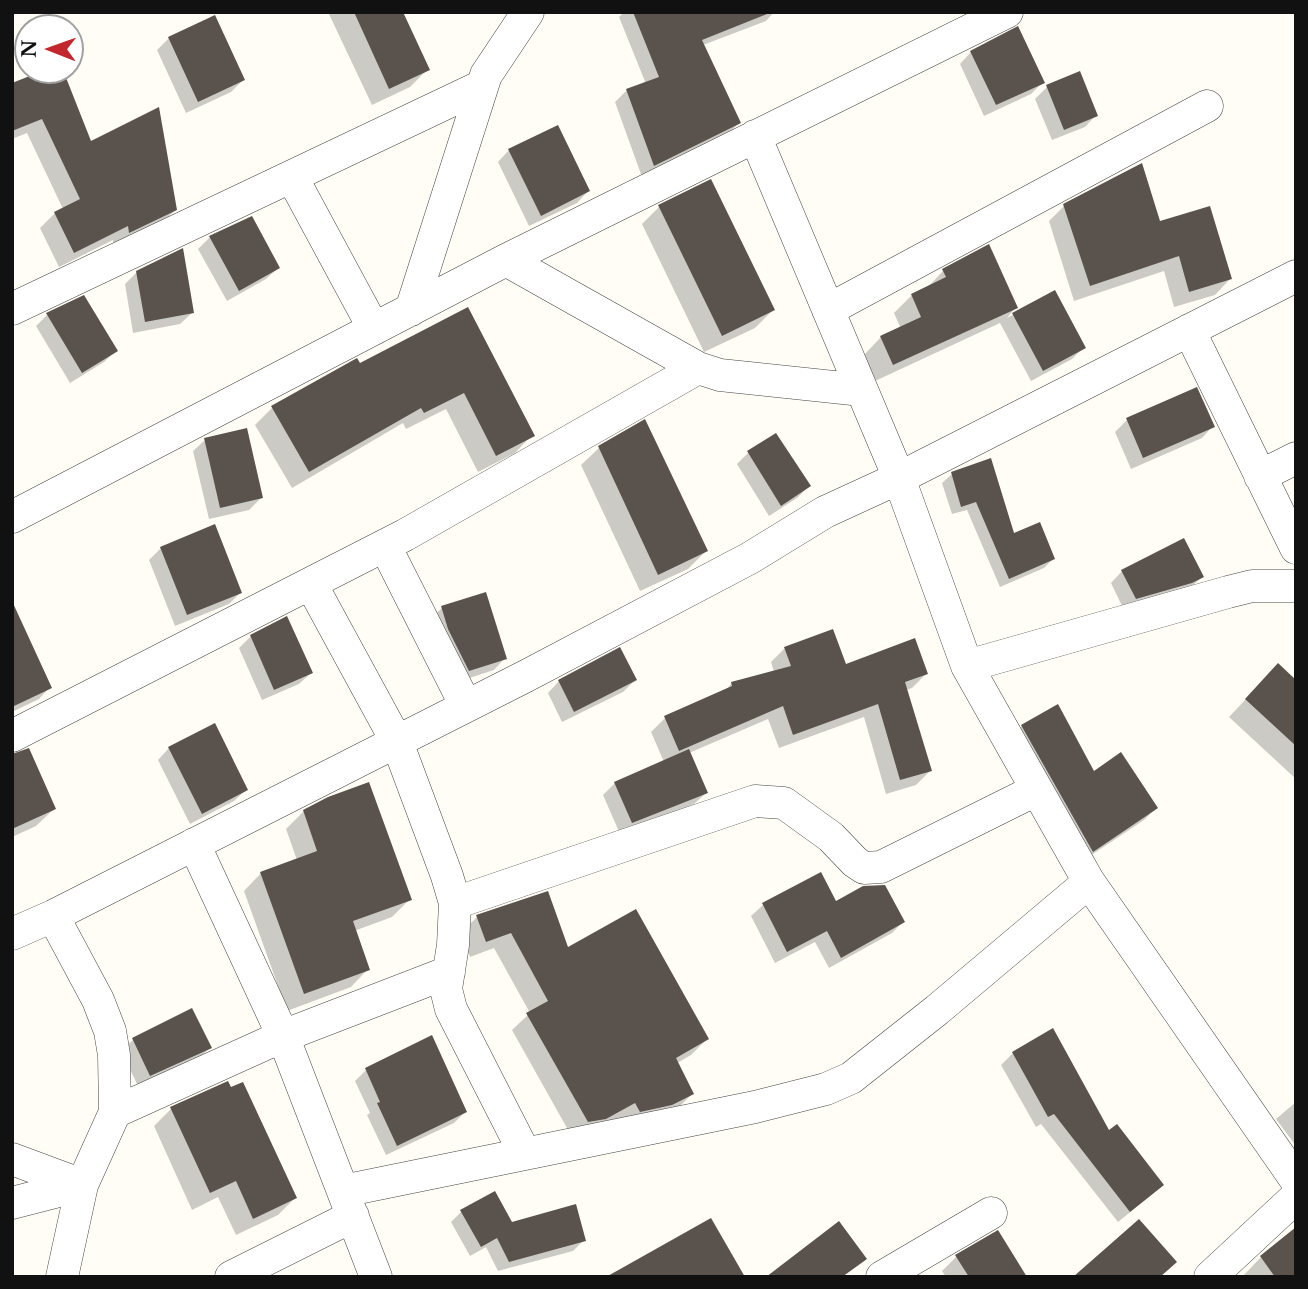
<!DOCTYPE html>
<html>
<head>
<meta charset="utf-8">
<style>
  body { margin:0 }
  #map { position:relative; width:1308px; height:1289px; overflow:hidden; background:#fffdf5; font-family:"Libre Baskerville",serif }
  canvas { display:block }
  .frame { position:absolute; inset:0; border:14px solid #111; pointer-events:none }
  .north { position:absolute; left:14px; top:14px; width:70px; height:70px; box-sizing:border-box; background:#fff; border:2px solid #a0a0a0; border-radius:50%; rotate:271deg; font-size:19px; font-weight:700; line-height:28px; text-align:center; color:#111 }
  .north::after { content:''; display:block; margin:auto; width:24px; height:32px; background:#c4262e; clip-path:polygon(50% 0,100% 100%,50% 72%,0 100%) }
</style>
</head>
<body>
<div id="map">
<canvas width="1308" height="1289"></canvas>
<div class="frame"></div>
<div class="north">N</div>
</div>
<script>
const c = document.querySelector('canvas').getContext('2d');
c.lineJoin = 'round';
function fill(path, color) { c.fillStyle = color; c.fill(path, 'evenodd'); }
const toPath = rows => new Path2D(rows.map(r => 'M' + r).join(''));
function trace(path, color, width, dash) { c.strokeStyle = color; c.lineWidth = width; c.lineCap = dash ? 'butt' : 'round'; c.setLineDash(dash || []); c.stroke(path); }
fill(toPath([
  [328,12,401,12,428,69,410,87,372,105],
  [624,12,774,12,766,21,703,45,739,123,728,134,642,177,615,102,627,90,646,84,619,17],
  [169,38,243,80,231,92,186,113,157,50],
  [971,52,1043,82,1031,94,984,116,960,64],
  [49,70,61,70,90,143,175,210,160,225,114,247,113,240,59,267,40,228,55,213,63,209,27,133,12,139,12,85],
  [1079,73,1096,115,1085,127,1052,140,1035,99,1047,87],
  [509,150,588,191,577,203,529,226,498,162],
  [1064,206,1159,223,1230,279,1215,295,1174,307,1164,271,1074,301,1049,221],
  [659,207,773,310,755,328,704,352,642,224],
  [210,237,278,268,266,279,227,301,198,249],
  [943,271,1016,307,1007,318,1054,292,1084,347,1072,359,1031,381,1000,323,875,381,864,355,881,337,901,329,894,313,912,295,926,289],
  [137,272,192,313,180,324,133,333,125,284],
  [467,309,532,435,515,453,478,472,446,409,406,429,403,423,292,488,255,425,272,408],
  [47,315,116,351,104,362,70,383,36,326],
  [1196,390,1213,426,1202,438,1131,469,1115,432,1127,420],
  [645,422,706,551,688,569,640,591,581,465,599,448],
  [205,440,261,498,249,510,209,519,193,451],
  [748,453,809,486,797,498,769,516,737,464],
  [990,461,1013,536,1053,559,1044,568,1000,587,967,510,952,514,942,483,952,474],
  [161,548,240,593,229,604,175,626,149,560],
  [1122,571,1202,577,1190,588,1124,610,1111,583],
  [442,608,505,658,494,670,457,682,430,619],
  [12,629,50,687,39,699,12,712],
  [251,636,311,673,299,684,262,700,239,648],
  [785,648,845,666,926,674,912,688,906,690,930,771,916,785,886,794,864,717,779,748,768,719,689,753,706,793,694,804,620,834,603,795,615,783,664,762,651,732,665,718,724,692,732,683,774,672,771,662],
  [635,680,623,692,562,722,548,693,559,681],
  [1296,682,1296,779,1229,717,1261,683],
  [1022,726,1093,773,1156,808,1144,820,1081,862,1011,738],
  [169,748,246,790,234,801,190,824,158,760],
  [12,757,54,809,36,826,12,837],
  [304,811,410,899,392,917,354,931,368,969,351,987,287,1011,244,891,261,873,297,860,286,829],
  [835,903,903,922,892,933,829,968,815,942,775,963,751,916,763,905],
  [477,917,567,950,707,1039,691,1055,677,1063,692,1094,676,1110,623,1127,619,1118,589,1134,572,1137,512,1030,530,1013,494,948,470,957,461,933],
  [191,1010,210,1048,198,1059,138,1086,121,1051,133,1040],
  [1013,1053,1150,1196,1118,1222,1041,1124,1036,1127,1001,1065],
  [366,1070,465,1112,454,1123,386,1155,367,1115,370,1113,355,1081],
  [1296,1102,1296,1146,1276,1119],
  [171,1109,295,1198,278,1215,236,1235,218,1197,192,1210,154,1126],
  [461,1212,511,1224,584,1240,573,1251,498,1271,486,1247,470,1256,451,1222],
  [956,1257,1025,1277,946,1277,942,1271],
  [1261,1257,1296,1277,1245,1277,1244,1275]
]), '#0003');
fill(toPath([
  [354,12,403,12,430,70,389,89],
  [633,12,767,12,767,14,702,40,741,123,654,166,626,89,659,77],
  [215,15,245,80,198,102,168,37],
  [1018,26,1045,83,996,105,970,51],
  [45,70,63,70,91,141,159,107,177,210,129,233,128,226,74,253,54,212,80,199,42,119,12,131,12,83],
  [1080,71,1098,116,1064,130,1046,85],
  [558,125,590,191,541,216,508,149],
  [1142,163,1160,221,1210,206,1232,279,1189,292,1179,256,1090,286,1063,204],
  [711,179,775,310,722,336,658,205],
  [252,216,280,268,239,291,209,236],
  [989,244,1018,308,893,365,880,336,921,317,911,294,946,277,942,269],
  [183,248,194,313,145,322,136,271],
  [1055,290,1086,348,1043,371,1012,313],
  [84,295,118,351,82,373,46,313],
  [468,307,535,436,496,456,464,393,424,413,421,408,309,472,271,406,357,358,360,363],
  [1197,387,1215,427,1143,458,1126,418],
  [645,419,708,551,658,575,598,446],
  [247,428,263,498,220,508,204,438],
  [776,433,811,486,781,506,747,451],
  [991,458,1014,533,1040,522,1055,559,1009,579,976,502,961,507,951,472],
  [215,524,242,593,187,615,160,547],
  [1184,538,1204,577,1192,583,1136,599,1121,570],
  [486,592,507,659,469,671,448,629,441,606],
  [12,601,52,688,12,707],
  [287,616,313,673,274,690,250,635],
  [833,629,846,664,915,638,928,674,905,682,932,771,900,780,878,704,793,735,783,706,679,751,664,716,732,686,731,682,791,666,784,647],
  [620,647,637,680,574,712,558,680],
  [1278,663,1296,680,1296,746,1245,699],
  [1058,704,1094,771,1121,752,1158,808,1093,852,1021,725],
  [215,723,248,790,202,814,168,747],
  [29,748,56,809,12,829,12,754],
  [689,749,708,793,632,823,614,782],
  [369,782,412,900,353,921,370,970,304,994,260,872,317,851,303,810,328,797],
  [821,872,836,901,863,886,885,885,905,922,841,958,827,931,787,952,762,903],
  [548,891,568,947,636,909,709,1039,676,1058,694,1094,672,1105,640,1112,635,1103,606,1119,588,1122,526,1013,548,1001,511,933,486,942,476,915],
  [192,1008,212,1048,150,1076,132,1038],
  [1053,1028,1109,1130,1117,1124,1164,1185,1130,1212,1054,1114,1048,1117,1012,1052],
  [432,1035,467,1112,397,1146,377,1103,380,1102,365,1068],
  [228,1081,231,1087,243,1082,297,1198,253,1219,236,1181,210,1193,170,1107],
  [495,1191,512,1222,576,1204,586,1241,509,1262,497,1238,481,1247,460,1210],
  [711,1218,745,1277,606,1277],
  [1139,1219,1177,1262,1160,1277,1073,1277],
  [839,1221,867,1259,842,1277,766,1277],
  [1296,1227,1296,1277,1275,1277,1260,1256],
  [998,1230,1027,1277,969,1277,955,1255]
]), '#5a524d');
const minor = toPath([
  [755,136,899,478,967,666,1089,882,1296,1180],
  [292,177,374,329],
  [506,260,698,368,720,375,862,390],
  [12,309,482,86],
  [411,310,486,75,528,12],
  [828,310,1207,106],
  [1189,330,1296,548],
  [1260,476,1296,458],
  [12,517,506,260,1007,12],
  [385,546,466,706],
  [311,584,397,742,447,876,455,903,453,945,446,989,451,1009,525,1154],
  [967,666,1228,592,1252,586,1296,586],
  [12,736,405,535,698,368],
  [194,844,283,1036,376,1277],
  [455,903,755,801,784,803,831,837,855,862,864,868,881,867,1036,790],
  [53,916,98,1000,110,1031,114,1055,115,1112,82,1185,62,1277],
  [12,934,53,916,526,676,750,558,825,512,899,478,1296,276],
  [115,1112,283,1036,449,972],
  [12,1159,82,1185],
  [343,1191,755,1107,826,1089,851,1078,937,1010,1089,882],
  [12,1203,82,1185],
  [231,1277,353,1216],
  [882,1277,991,1213],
  [1210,1277,1296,1197]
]);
trace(minor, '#444', 33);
trace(minor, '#fff', 32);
</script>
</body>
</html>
